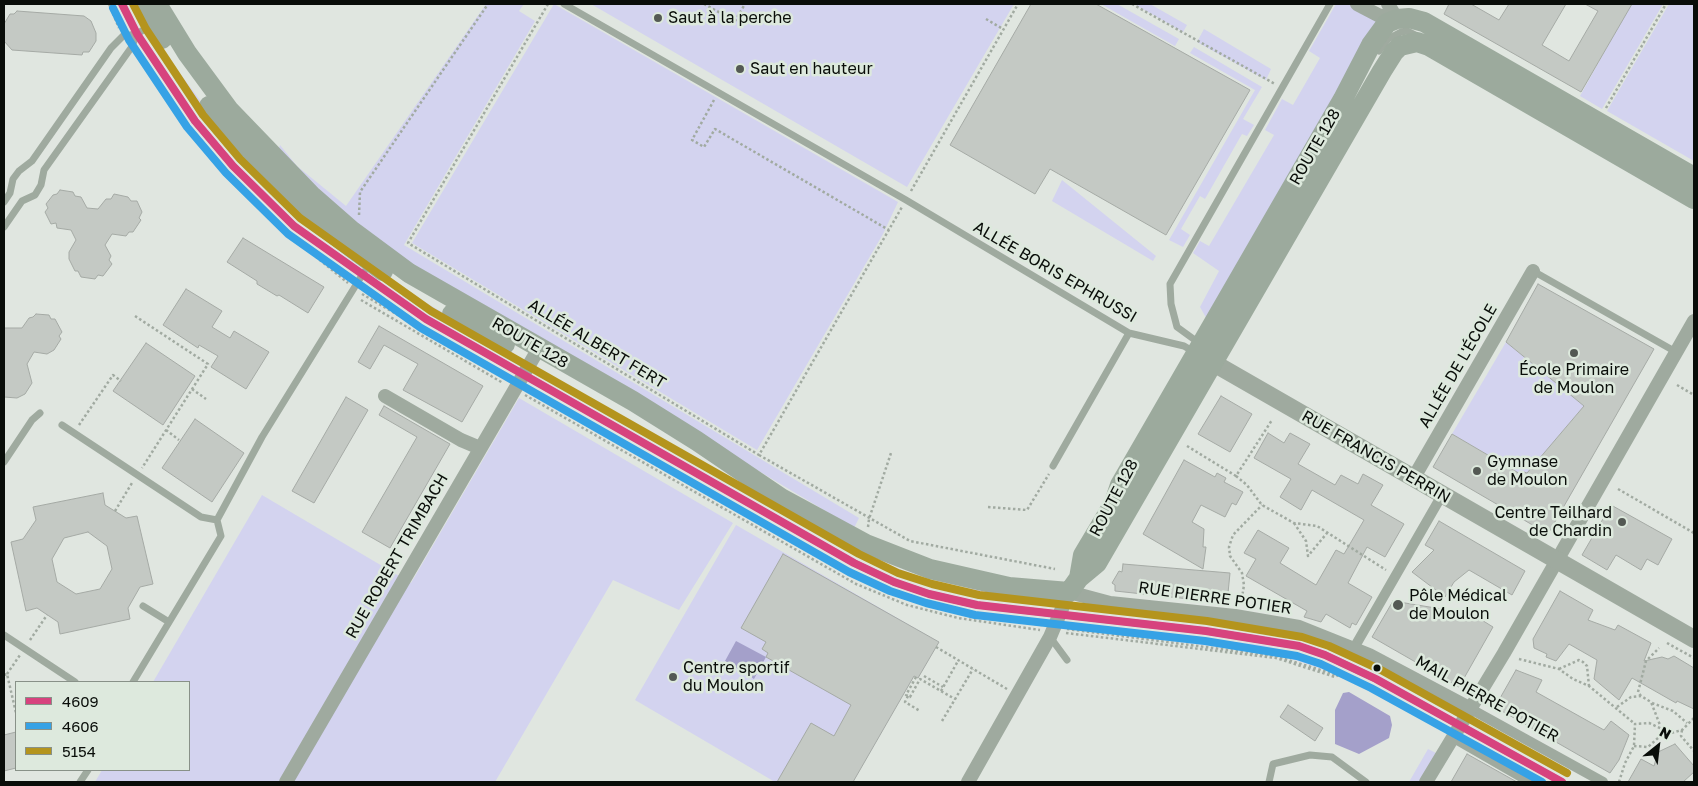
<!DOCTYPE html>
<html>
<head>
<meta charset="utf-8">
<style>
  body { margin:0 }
  #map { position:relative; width:1698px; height:786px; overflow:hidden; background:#e0e6e0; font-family:"Golos Text",sans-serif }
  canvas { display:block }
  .frame { position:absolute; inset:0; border:5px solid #090d09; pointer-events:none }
  .legend { position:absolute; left:15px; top:681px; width:175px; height:90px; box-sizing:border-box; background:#dde9dd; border:1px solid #889188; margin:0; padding:6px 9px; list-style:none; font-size:15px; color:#090d09 }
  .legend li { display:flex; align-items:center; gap:10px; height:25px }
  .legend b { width:25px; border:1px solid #889188 }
  .north { position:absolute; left:1633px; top:721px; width:50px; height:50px; -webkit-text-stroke:4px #dde9dd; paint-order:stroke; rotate:29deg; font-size:14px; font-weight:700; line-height:20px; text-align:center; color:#090d09 }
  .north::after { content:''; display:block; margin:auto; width:18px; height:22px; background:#090d09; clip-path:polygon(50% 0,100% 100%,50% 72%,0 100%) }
</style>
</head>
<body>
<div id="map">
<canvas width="1698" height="786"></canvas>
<div class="frame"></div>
<ul class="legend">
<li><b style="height:6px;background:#d7437e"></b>4609</li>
<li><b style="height:6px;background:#36a2e6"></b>4606</li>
<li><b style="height:6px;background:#b4941d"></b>5154</li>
</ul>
<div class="north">N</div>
</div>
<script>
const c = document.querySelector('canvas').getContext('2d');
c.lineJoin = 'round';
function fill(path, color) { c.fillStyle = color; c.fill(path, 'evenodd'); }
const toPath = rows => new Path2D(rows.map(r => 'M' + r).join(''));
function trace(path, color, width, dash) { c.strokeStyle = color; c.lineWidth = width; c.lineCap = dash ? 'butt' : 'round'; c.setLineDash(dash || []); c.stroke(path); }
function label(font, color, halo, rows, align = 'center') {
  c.font = font + ' "Golos Text",sans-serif'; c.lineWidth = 5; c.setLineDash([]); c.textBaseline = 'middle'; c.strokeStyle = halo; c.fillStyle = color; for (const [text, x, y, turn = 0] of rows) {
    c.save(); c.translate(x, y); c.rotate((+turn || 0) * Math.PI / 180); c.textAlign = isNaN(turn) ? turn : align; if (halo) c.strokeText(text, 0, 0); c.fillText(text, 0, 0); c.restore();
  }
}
fill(toPath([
  [486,4,524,4,519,11,535,21,404,245,859,518,854,528,408,261,340,211,277,154,280,145,297,166,346,206],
  [554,4,898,202,883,234,757,450,412,243],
  [591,4,1014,4,907,187],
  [1101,4,1117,4,1179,39,1175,46],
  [1134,4,1150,4,1187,25,1183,32],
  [1336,4,1349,4,1378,21,1209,323,1200,307,1219,271,1193,253,1200,241,1209,246,1274,135,1265,130,1282,99,1293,105,1320,58,1309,51],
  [1631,4,1663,4,1602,109,1580,96],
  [1669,4,1694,4,1694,161,1607,111],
  [1204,29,1271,69,1266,80,1197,42],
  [153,46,164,52,220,127,353,257,353,262,283,205,251,173,202,116],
  [1194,47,1262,87,1243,119,1254,125,1247,136,1242,134,1205,199,1200,196,1181,229,1190,235,1183,247,1169,240,1255,90,1190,53],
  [1062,180,1156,256,1153,261,1052,201],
  [405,291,514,353,517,364,402,296],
  [1506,342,1584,406,1539,459,1546,480,1525,472,1522,475,1452,434],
  [553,379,563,382,848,546,890,565,919,577,952,586,1042,599,1041,606,951,592,892,573,814,533,545,380],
  [519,398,733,523,679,610,613,580,495,782,95,782,102,770,189,770,189,682,153,682,262,495,411,583],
  [736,525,939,642,918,678,914,676,853,782,775,782,635,700],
  [1110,607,1281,628,1344,648,1341,653,1319,644,1281,634,1225,625,1109,613],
  [1107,627,1261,645,1297,653,1335,666,1332,672,1276,654,1106,633],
  [1428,749,1436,753,1420,782,1409,782]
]), '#d3d3ef');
fill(toPath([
  [736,641,766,657,754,679,725,661],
  [1349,692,1390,716,1392,725,1389,738,1359,754,1335,744,1335,710,1343,693]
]), '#a4a0ca');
const building = toPath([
  [1031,4,1096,4,1250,90,1166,235,1050,169,1035,194,950,145,1031,4],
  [1449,4,1471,4,1499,20,1509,4,1566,4,1542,45,1569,61,1598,11,1585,4,1632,4,1581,92,1444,14,1449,4],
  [17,11,84,16,91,21,96,33,96,41,89,52,83,52,82,55,12,50,4,41,4,24,10,14,14,14,17,11],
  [60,190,73,192,75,196,81,197,87,208,98,209,106,199,111,199,114,194,128,197,131,201,137,201,142,212,139,218,141,220,133,232,129,232,126,236,112,234,105,245,111,256,109,260,112,264,103,276,98,275,95,279,81,277,78,271,75,271,69,259,69,252,76,240,71,230,57,228,56,223,51,224,45,212,48,208,46,204,53,195,57,194,60,190],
  [243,238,324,287,308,313,279,295,277,296,257,284,257,281,227,262,243,238],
  [1538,284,1654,349,1548,534,1433,467,1452,434,1522,475,1524,472,1527,473,1584,406,1506,342,1538,284],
  [186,289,222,311,212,327,230,338,234,331,269,352,246,389,211,367,218,356,199,345,198,348,163,325,186,289],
  [36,314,49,315,51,319,55,319,62,332,59,336,61,339,54,350,47,354,34,352,27,364,32,383,25,394,17,398,4,397,4,328,22,328,29,318,33,317,36,314],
  [379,326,483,386,462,422,403,390,418,364,384,345,370,369,358,362,379,326],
  [146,343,195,376,163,425,113,391,146,343],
  [1221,396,1252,414,1230,452,1198,434,1221,396],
  [346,397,368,410,314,503,292,491,346,397],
  [384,406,450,444,390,548,362,532,417,437,379,415,384,406],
  [195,419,244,453,212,502,162,468,195,419],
  [1268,433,1284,443,1290,433,1310,444,1298,464,1335,485,1341,475,1358,484,1363,474,1383,485,1371,505,1404,524,1385,557,1367,547,1348,583,1372,597,1356,625,1352,623,1350,628,1326,614,1321,622,1304,617,1307,611,1246,576,1256,559,1244,553,1258,530,1289,548,1280,563,1316,585,1336,550,1344,554,1364,520,1312,490,1301,510,1280,497,1291,479,1254,458,1268,433],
  [1184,460,1215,477,1217,473,1226,478,1224,482,1243,492,1236,505,1232,503,1225,517,1201,505,1192,522,1204,529,1203,547,1206,547,1203,569,1143,534,1184,460],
  [103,493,105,505,126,518,137,516,153,584,140,587,128,608,130,619,60,634,58,622,37,608,26,611,11,542,23,539,36,520,33,507,103,493],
  [88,532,107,546,112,569,100,589,76,594,57,582,52,559,64,538,88,532],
  [1611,505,1672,539,1658,565,1647,559,1641,570,1616,555,1607,570,1582,555,1611,505],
  [1439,521,1525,571,1512,595,1469,570,1454,582,1445,597,1412,572,1434,550,1425,545,1439,521],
  [783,554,939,642,918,678,914,676,853,782,777,782,811,723,834,736,851,705,766,657,768,653,762,649,766,642,741,628,783,554],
  [1123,564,1230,573,1227,603,1115,591,1115,585,1112,583,1119,571,1122,572,1123,564],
  [1560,591,1593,610,1588,620,1615,630,1618,625,1651,643,1644,661,1662,657,1668,659,1674,656,1694,668,1694,709,1677,701,1676,703,1632,678,1619,700,1594,679,1597,660,1569,644,1556,661,1546,657,1547,654,1534,648,1533,639,1560,591],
  [1393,601,1472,614,1493,627,1459,687,1372,637,1393,601],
  [1516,670,1542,680,1536,692,1604,730,1611,721,1629,735,1619,760,1610,773,1495,707,1516,670],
  [1288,705,1323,728,1315,741,1280,717,1288,705],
  [16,732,16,768,4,771,4,735,16,732],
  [1675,744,1694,766,1694,772,1683,782,1628,782,1641,759,1654,766,1658,752,1675,744],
  [1467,754,1517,782,1451,782,1467,754]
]);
fill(building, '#c4c9c4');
trace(building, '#a5aaa5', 1);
trace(toPath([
  [109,4,119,28],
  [548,4,408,243,759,455,902,207],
  [704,4,735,21,745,4],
  [1132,4,1275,84],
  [986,19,1003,29],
  [151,76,161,90],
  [714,100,692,140,704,147,715,129,889,230],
  [1606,108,1666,4],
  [911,191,1018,4],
  [359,215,360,192,488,4],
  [304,247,348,283],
  [362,294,506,378],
  [361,300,503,383],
  [135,316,208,364,142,468],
  [1677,385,1694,395],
  [192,389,206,399],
  [529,391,788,539,877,586],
  [525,395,856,584,907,605,958,618,1040,630],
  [79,425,113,375,121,381],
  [166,430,179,440],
  [1187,446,1236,476,1272,420],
  [759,455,910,541,1055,569],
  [1236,476,1247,485,1262,505,1294,523,1317,526,1386,570],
  [1618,489,1694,533],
  [988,507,1027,510,1049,474],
  [115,511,132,483],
  [1294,523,1306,541,1308,556,1327,533],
  [868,527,869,519,891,453],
  [1241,604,1244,585,1242,573,1230,556,1229,547,1233,535,1262,505],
  [985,617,1042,625],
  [1067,629,1275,656,1334,674,1339,673],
  [1066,633,1276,658,1335,677,1340,674],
  [30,640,47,615],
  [1667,643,1694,658],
  [936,647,1007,689],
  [1519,659,1559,669,1573,679,1589,686,1635,724],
  [1559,669,1579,660,1583,662,1587,666,1589,686],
  [7,674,20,655],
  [4,675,7,674,16,713],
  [924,676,943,687],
  [916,677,906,695,910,697,920,679,955,699],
  [941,691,958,661],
  [908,696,905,702,920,711],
  [1641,696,1638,692,1646,661,1659,648],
  [1652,703,1673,711,1687,723],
  [1617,707,1631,697,1641,696,1651,702,1660,725],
  [942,721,973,669],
  [1682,730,1681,736,1694,751],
  [1634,746,1648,747,1667,730],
  [1619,782,1625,763,1634,746,1635,724,1649,723,1671,733,1682,730,1694,718]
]), '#a1aaa1', 2.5, [2.5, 2.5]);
trace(toPath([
  [122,4,137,34,195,121,233,166,294,226,426,319,854,563,894,582,929,594,977,605,1206,631,1299,646,1325,655,1376,679,1562,782],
  [564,4,906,200,1129,333,1184,346,1194,352],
  [1379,51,1388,39,1401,32,1407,31,1419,37],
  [4,202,10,193,13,179,19,171,32,161,111,48,123,36,137,34,151,25],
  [4,227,22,201,35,195,41,185,44,170,131,48,137,34],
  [1533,271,1676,352],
  [1199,343,1177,327,1171,304,1170,284,1330,4],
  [62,425,201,517,217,520],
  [4,462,32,420,40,413],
  [1053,466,1129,333],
  [143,606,169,622],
  [4,635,75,682],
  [1050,637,1067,660],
  [133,682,221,536,217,520,262,437,364,272],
  [80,782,88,770],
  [1269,782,1273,764,1310,755,1332,757,1366,782]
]), '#9faa9f', 7);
trace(toPath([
  [1354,648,1442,495],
  [1469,708,1603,782],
  [1452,737,1530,782]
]), '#9faa9f', 10);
trace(toPath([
  [1357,4,1378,15,1397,19],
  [1388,4,1397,19],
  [385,396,461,440,480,448],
  [1413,479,1533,271],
  [286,782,539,348],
  [968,782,1050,637,1069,592,1110,603,1235,616,1299,627,1369,655,1469,708],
  [1426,782,1504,653,1694,321]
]), '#9faa9f', 14);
trace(toPath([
  [1203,357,1694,639]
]), '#9faa9f', 18);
trace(toPath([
  [141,4,162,39],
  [157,4,187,53,229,110,311,195,351,230,409,273,633,401,697,441,781,498,866,544,930,569,1009,587,1069,592,1079,578,1097,563,1382,71,1394,52,1400,46,1417,42,1429,46,1694,199],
  [209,106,249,154,285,192,324,227,383,271],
  [452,314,505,344],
  [1079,578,1083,555,1114,503,1120,485,1343,99,1371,45,1387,23,1397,19,1409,18,1424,22,1694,177]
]), '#9caa9d', 20);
trace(toPath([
  [122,4,137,34,195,121,233,166,294,226,426,319,854,563,894,582,929,594,977,605,1206,631,1299,646,1325,655,1376,679,1562,782]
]), '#d7437e', 8);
trace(toPath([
  [113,8,129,40,187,127,226,173,288,234,421,328,849,572,890,591,926,603,975,615,1205,641,1297,656,1321,664,1371,688,1542,782]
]), '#36a2e6', 8);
trace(toPath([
  [133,4,146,29,203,115,240,159,300,218,431,311,859,554,898,573,932,584,979,595,1207,621,1302,637,1329,646,1381,670,1567,773]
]), '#b4941d', 8);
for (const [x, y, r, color] of [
  [658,18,5,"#545954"],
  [740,69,5,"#545954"],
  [1574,353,5,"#545954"],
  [1477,471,5,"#545954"],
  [1622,522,5,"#545954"],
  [1398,605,6,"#545954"],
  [1377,668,4.5,"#090d09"],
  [673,677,5,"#545954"]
]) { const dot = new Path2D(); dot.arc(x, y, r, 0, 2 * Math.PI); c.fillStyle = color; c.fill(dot); trace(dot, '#dde9dd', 2); }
label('16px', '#090d09', '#dde9dd', [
  ["Saut à la perche",668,18],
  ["Saut en hauteur",750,69],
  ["École Primaire",1574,370,"center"],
  ["de Moulon",1574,388,"center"],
  ["Gymnase",1487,462],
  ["de Moulon",1487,480],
  ["Centre Teilhard",1612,513,"right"],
  ["de Chardin",1612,531,"right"],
  ["Pôle Médical",1409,596],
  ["de Moulon",1409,614],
  ["Centre sportif",683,668],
  ["du Moulon",683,686]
], 'left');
label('16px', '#090d09', '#dde9dd', [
  ["ROUTE 128",1315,147,-60],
  ["ALLÉE BORIS EPHRUSSI",1055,272,30],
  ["ROUTE 128",530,343,30],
  ["ALLÉE ALBERT FERT",597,344,31],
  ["ALLÉE DE L'ÉCOLE",1458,366,-60],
  ["RUE FRANCIS PERRIN",1376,457,30],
  ["ROUTE 128",1114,498,-62],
  ["RUE ROBERT TRIMBACH",397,556,-60],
  ["RUE PIERRE POTIER",1215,598,8],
  ["MAIL PIERRE POTIER",1487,699,29]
]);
</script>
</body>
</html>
